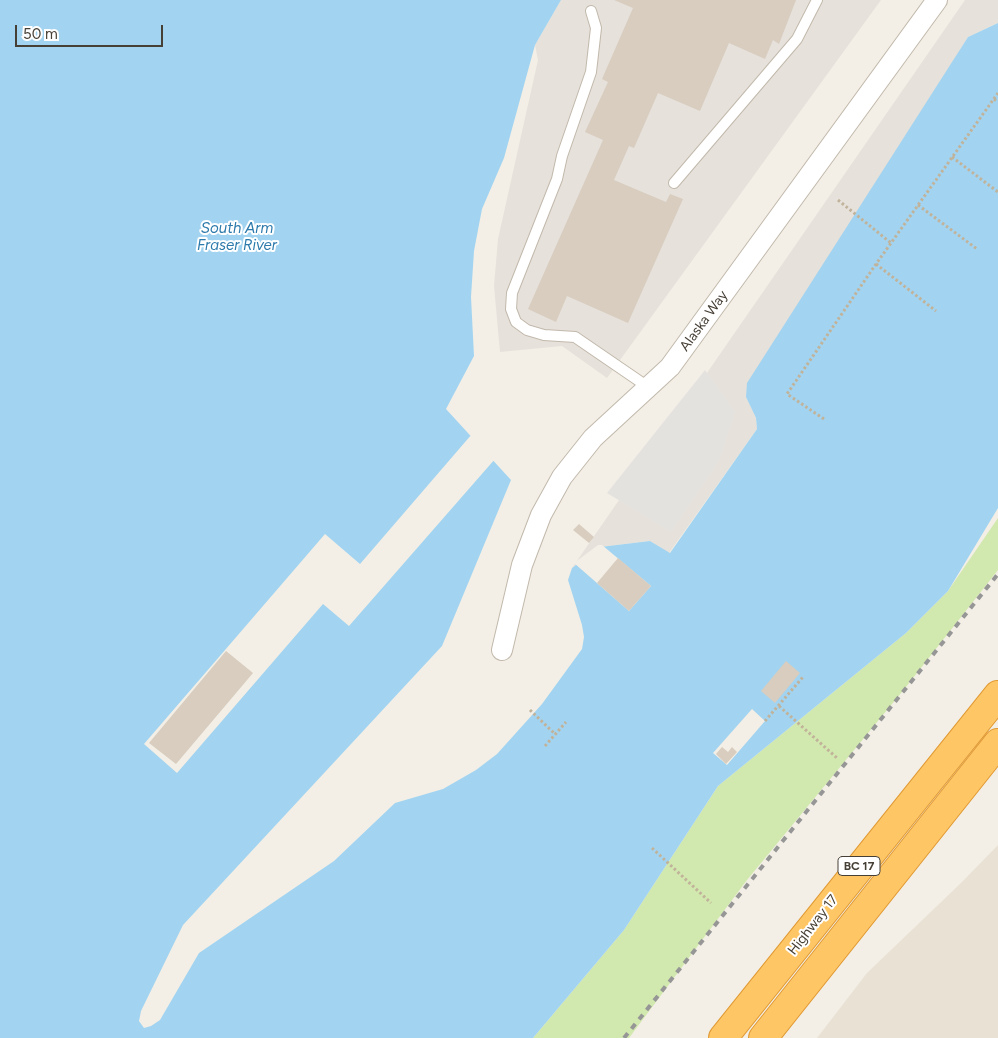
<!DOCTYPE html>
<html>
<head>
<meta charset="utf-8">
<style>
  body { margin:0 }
  #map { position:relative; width:998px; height:1038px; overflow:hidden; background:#f3efe6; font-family:Figtree,sans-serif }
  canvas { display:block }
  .scale { position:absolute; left:15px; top:25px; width:148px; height:22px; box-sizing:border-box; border:2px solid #463f35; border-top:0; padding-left:6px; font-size:15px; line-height:18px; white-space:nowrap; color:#463f35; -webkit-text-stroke:4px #fff; paint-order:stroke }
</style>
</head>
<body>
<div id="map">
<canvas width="998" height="1038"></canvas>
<div class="scale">50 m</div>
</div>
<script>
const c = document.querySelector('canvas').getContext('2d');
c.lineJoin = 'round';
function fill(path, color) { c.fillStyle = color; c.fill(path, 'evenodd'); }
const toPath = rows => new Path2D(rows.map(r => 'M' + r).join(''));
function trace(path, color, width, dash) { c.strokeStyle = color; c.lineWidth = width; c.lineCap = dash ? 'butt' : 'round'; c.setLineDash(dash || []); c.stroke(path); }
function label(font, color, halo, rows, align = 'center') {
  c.font = font + ' Figtree,sans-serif'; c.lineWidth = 4; c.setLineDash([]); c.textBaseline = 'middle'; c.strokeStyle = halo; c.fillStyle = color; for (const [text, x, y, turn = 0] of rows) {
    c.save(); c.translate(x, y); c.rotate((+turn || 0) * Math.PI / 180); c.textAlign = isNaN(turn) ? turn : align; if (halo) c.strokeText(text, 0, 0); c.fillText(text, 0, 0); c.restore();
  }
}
fill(toPath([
  [998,845,998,1038,817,1038,867,973,962,882]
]), '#e8e1d4');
fill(toPath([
  [561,0,881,0,607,378,562,346,500,352,494,286,498,239,538,60,535,45],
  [965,0,998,0,998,23,968,37,746,397,756,418,757,429,669,553,650,541,600,547,572,568]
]), '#e6e1db');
fill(toPath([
  [998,518,998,570,906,687,747,880,629,1038,533,1038,624,930,718,786,906,633,948,591]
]), '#d1e8ae');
fill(toPath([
  [705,370,735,412,719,461,671,532,607,493]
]), '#e4e2df');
fill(toPath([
  [0,0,561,0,535,45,504,158,482,209,474,251,471,297,474,356,446,409,511,480,442,646,183,925,141,1011,139,1021,144,1028,151,1026,160,1020,199,953,334,861,395,803,443,789,476,770,497,754,542,704,582,649,584,637,582,625,568,580,572,568,600,547,650,541,670,553,757,429,756,418,746,397,747,383,968,37,998,23,998,508,948,591,906,633,718,786,624,930,533,1038,0,1038]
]), '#a2d4f1');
fill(toPath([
  [472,434,495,459,349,626,323,604,177,773,144,744,325,534,360,564],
  [598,545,602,545,651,586,629,611,574,563],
  [752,709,765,721,727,765,713,753]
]), '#f3efe6');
fill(toPath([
  [614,0,796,0,779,44,773,40,765,59,729,43,700,111,658,93,634,148,629,146,614,180,666,202,670,194,683,199,628,323,567,296,556,322,528,309,603,140,585,132,608,82,602,79,633,8],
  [579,524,594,537,589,543,573,530],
  [618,558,651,586,629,611,597,583],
  [226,651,253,673,176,764,149,743],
  [786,661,800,673,775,703,761,691],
  [722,747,728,752,732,747,737,752,726,764,716,754]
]), '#d8cdbf');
const lane = toPath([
  [591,11,596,28,591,72,562,156,557,179,512,293,511,309,516,322,527,330,544,335,575,337,648,387],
  [674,183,797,39,817,0]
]);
const street = toPath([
  [502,650,522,565,541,515,562,477,593,438,670,367,937,0]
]);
const highway = toPath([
  [723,1038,998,695],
  [763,1038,998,743]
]);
trace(lane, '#c2b9ac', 12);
trace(street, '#c2b9ac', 22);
trace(highway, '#e09a34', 30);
trace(toPath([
  [994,99,998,102],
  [952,157,998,192],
  [838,200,891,243],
  [918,205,977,249],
  [876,264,936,311],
  [824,419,787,394,876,264,998,93],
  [779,706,837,758],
  [530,710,555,734],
  [765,721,803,677],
  [545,746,566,722],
  [652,848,711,903]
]), '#c1b29a', 3, [2.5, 2.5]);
trace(lane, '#fff', 10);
trace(street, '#fff', 20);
trace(highway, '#ffc666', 28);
trace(toPath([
  [624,1038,998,574]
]), '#969696', 4, [6, 6]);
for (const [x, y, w] of [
  [859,866,42]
]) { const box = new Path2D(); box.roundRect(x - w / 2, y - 9.5, w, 19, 4); c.fillStyle = '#fff'; c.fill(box); trace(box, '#463f35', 1); }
label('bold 12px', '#463f35', null, [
  ["BC 17",859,866]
]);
label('14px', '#463f35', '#fff', [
  ["Alaska Way",704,321,-54],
  ["Highway 17",813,925,-52]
]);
label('italic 15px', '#2c7aac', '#fff', [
  ["South Arm",237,229],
  ["Fraser River",237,246]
]);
</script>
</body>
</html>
